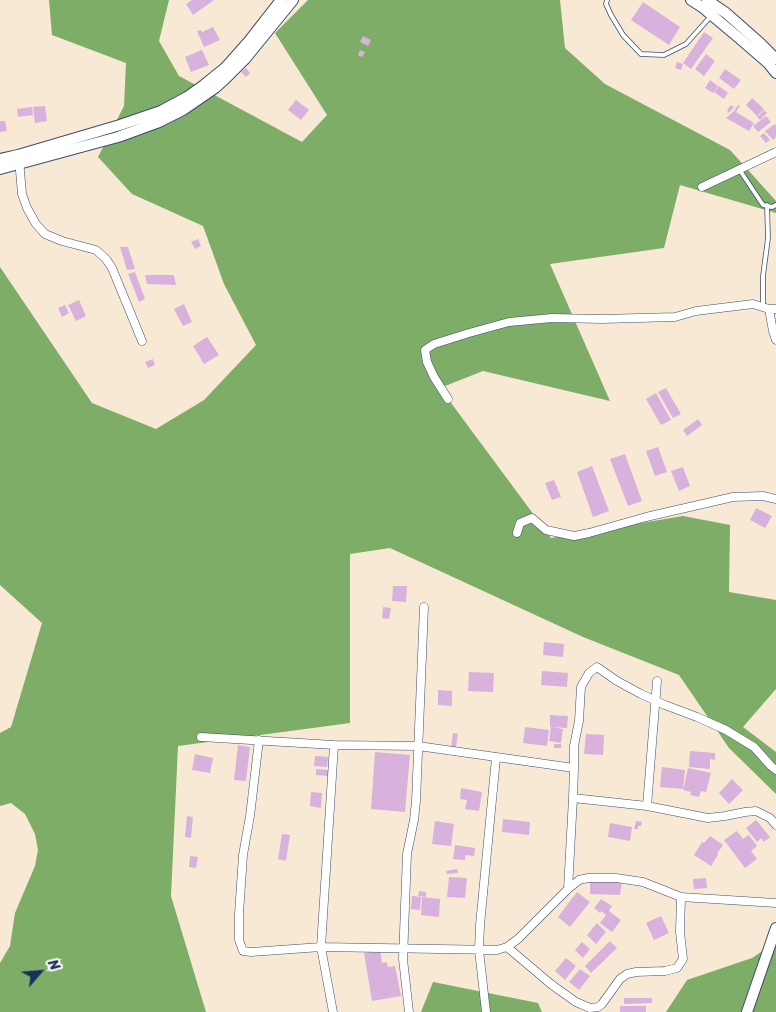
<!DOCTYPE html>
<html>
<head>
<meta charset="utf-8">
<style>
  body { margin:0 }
  #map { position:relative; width:776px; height:1012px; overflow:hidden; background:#f7e9d4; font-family:Sriracha,sans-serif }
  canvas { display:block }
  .north { position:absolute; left:15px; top:947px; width:50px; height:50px; -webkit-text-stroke:4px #fdfcf7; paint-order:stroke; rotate:63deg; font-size:14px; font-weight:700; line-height:20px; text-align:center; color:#1b2f5e }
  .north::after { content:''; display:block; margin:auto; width:18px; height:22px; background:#1b2f5e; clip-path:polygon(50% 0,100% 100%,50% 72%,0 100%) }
</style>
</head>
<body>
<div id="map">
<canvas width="776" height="1012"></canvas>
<div class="north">N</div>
</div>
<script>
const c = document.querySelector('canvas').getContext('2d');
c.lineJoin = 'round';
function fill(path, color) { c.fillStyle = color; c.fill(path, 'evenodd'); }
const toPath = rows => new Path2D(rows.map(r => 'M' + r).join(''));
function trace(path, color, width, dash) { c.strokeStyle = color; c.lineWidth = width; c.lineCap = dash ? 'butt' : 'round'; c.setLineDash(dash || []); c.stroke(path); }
fill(toPath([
  [49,0,169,0,159,41,179,76,302,142,327,115,275,33,308,0,560,0,565,48,605,84,730,150,776,201,776,213,680,185,664,248,550,264,610,401,483,371,440,388,551,538,683,516,730,525,729,592,776,600,776,689,743,727,776,752,776,794,729,748,679,675,583,637,390,548,350,554,350,723,178,746,171,896,206,1012,0,1012,0,963,10,946,15,913,35,866,38,850,35,834,25,814,11,803,0,806,0,733,11,727,42,623,0,585,0,267,92,403,156,429,204,400,256,345,224,284,203,226,132,194,98,157,124,106,126,63,52,35],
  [776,942,776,1012,666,1012,687,980,752,958],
  [433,982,538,1003,542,1012,421,1012]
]), '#7ead67');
fill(toPath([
  [192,0,214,0,193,15,186,4],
  [643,2,680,27,669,45,631,20],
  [213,27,220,40,204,47,197,31,201,30,202,32],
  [704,32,713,38,691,69,683,63],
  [363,36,371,40,368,46,360,42],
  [202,50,209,65,191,72,185,57],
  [360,50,365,52,362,57,358,55],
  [706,54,715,61,704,76,695,69],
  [677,62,683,64,681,70,675,68],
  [246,68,250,73,246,77,241,72],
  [725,69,741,80,734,89,719,78],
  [710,80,718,86,713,93,705,88],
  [719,86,728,93,724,99,714,92],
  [752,98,764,109,757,116,746,105],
  [296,100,309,110,301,120,288,110],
  [731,105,734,107,729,113,727,110],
  [738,105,740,106,736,112,754,123,749,131,726,118,734,111],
  [45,106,47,121,35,123,33,107],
  [32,107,33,115,18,117,17,109],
  [764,110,767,113,760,120,757,117],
  [766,116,771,122,758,132,753,126],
  [0,121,5,121,7,131,0,132],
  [775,124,776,126,776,137,773,140,765,131],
  [764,133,770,140,766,143,760,136],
  [198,239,201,246,195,249,191,242],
  [120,247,128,247,135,269,127,270],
  [135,272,145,299,139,302,128,274],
  [145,275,174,275,176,285,147,284],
  [79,300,86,316,76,321,68,305],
  [184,304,192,322,183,326,174,309],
  [65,305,69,313,62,317,58,308],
  [207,337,219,355,204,364,193,346],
  [153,359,155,365,148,368,145,362],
  [666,388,681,414,673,418,658,392],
  [656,393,671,420,661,425,646,399],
  [698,419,702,425,687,436,683,430],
  [658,447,667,472,655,476,646,451],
  [625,454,642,501,628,506,610,459],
  [592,466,609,511,593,517,577,472],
  [683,467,690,486,679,491,671,471],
  [554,480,561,497,552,500,545,483],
  [756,508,772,516,765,528,750,520],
  [393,586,407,586,406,602,392,601],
  [383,607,391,608,389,619,382,618],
  [544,642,564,644,563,657,543,655],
  [542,671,568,673,567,687,541,685],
  [469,672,494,673,493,692,468,691],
  [438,690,452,691,452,706,438,705],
  [550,715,568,716,567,728,550,727],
  [525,727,549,730,547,746,523,743],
  [551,727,563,729,561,743,549,741],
  [453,733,458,734,456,747,451,747],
  [586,734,604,735,603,755,584,754],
  [554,744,561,744,561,748,554,748],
  [238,745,250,747,246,781,234,780],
  [690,751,715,753,715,760,710,759,710,769,689,767],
  [375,752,410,755,405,812,371,809],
  [195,754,213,758,210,773,192,770],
  [315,756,328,757,327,767,314,766],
  [662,767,685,770,683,789,660,787],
  [688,768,711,773,706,792,701,791,699,797,690,795,691,792,683,790],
  [316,769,329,770,329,776,316,775],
  [732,779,743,790,729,804,719,793],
  [461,788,482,792,479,811,465,809,467,800,460,799],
  [311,792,322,793,321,808,310,806],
  [187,816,193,817,191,838,185,837],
  [503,819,530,822,529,835,502,832],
  [756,820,770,837,764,842,761,838,757,842,746,828],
  [435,821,454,824,451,846,432,844],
  [636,821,642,822,641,826,638,826,638,829,634,829],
  [610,823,632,827,630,841,608,837],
  [737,831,743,839,749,835,757,846,751,851,757,859,745,868,724,840],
  [282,834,290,835,286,861,278,859],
  [710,836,723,845,717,854,718,855,711,866,694,855,702,842,704,843],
  [455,845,475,848,474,856,465,855,465,860,453,859],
  [190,856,198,857,196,868,189,867],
  [457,869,458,873,447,874,446,871],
  [449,877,467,878,465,898,447,897],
  [590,878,622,880,620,895,590,894],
  [706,878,707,888,694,889,693,879],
  [419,891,426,892,426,897,418,896],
  [577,892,590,902,570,927,558,917],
  [412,896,421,897,420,910,411,909],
  [422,897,440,899,439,917,421,915],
  [601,899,612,906,609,911,621,920,612,932,600,923,606,915,601,911,600,913,594,908],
  [661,916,669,933,654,940,646,923],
  [597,923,606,932,596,944,587,935],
  [610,941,617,948,591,973,585,966],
  [582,942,590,949,583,958,575,950],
  [380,950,382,963,387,962,388,967,395,966,401,996,372,1001,364,953],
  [566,958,576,966,565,980,555,971],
  [580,969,590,976,579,990,569,982],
  [624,998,652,998,652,1003,624,1004],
  [620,1006,646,1006,646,1012,620,1012]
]), '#d8b2dd');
const lane = toPath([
  [607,0,606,4,611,15,623,35,641,54,664,55,686,44,711,16],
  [739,169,763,205,772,207,776,205],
  [763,307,763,276,768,238,767,205]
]);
const street = toPath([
  [19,159,22,194,27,208,36,224,45,234,62,241,96,250,106,259,112,268,142,341],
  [702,187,776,152],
  [769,309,773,331,776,340],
  [448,399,434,377,427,362,425,350,434,344,469,333,509,322,552,318,602,319,675,317,696,311,753,304,769,309,776,309],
  [517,533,520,523,532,518,546,530,574,536,589,533,646,517,733,497,763,496,776,499],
  [201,737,334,745,418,746,574,768,573,798,647,806,708,818,725,816,745,812,756,811,770,818,776,825],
  [259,740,250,816,243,855,239,914,239,940,243,951,251,952,321,947,497,950,507,947,518,939,568,889,579,880,588,878,616,878,643,882,681,897,776,903],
  [574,768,574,746,579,721,581,687,589,673,597,667,617,681,641,694,665,705,697,717,726,730,754,747,771,766,776,770],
  [647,806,657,681],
  [568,889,573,798],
  [507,947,552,985,576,1002,590,1008,598,1007,602,1004,620,979,627,974,636,972,665,971,677,968,683,959,680,932,681,897],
  [333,1012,321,947,334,745],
  [409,1012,403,959,407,854,414,820,416,801,424,607],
  [486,1012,479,950,480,925,496,758]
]);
const secondary = toPath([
  [691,0,702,7,739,38,768,63,776,73],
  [707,0,726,13,760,43,776,59],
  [0,159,18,155,120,125,161,111,187,97,204,85,225,68,249,41,281,0],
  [0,169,118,137,159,122,183,110,215,88,225,79,245,59,293,0],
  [747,1012,776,928]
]);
trace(lane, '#3c4b70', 5.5);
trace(street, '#3c4b70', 9);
trace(secondary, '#3c4b70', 12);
trace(lane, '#fff', 4);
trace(street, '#fff', 8);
trace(secondary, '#fff', 10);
</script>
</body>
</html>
